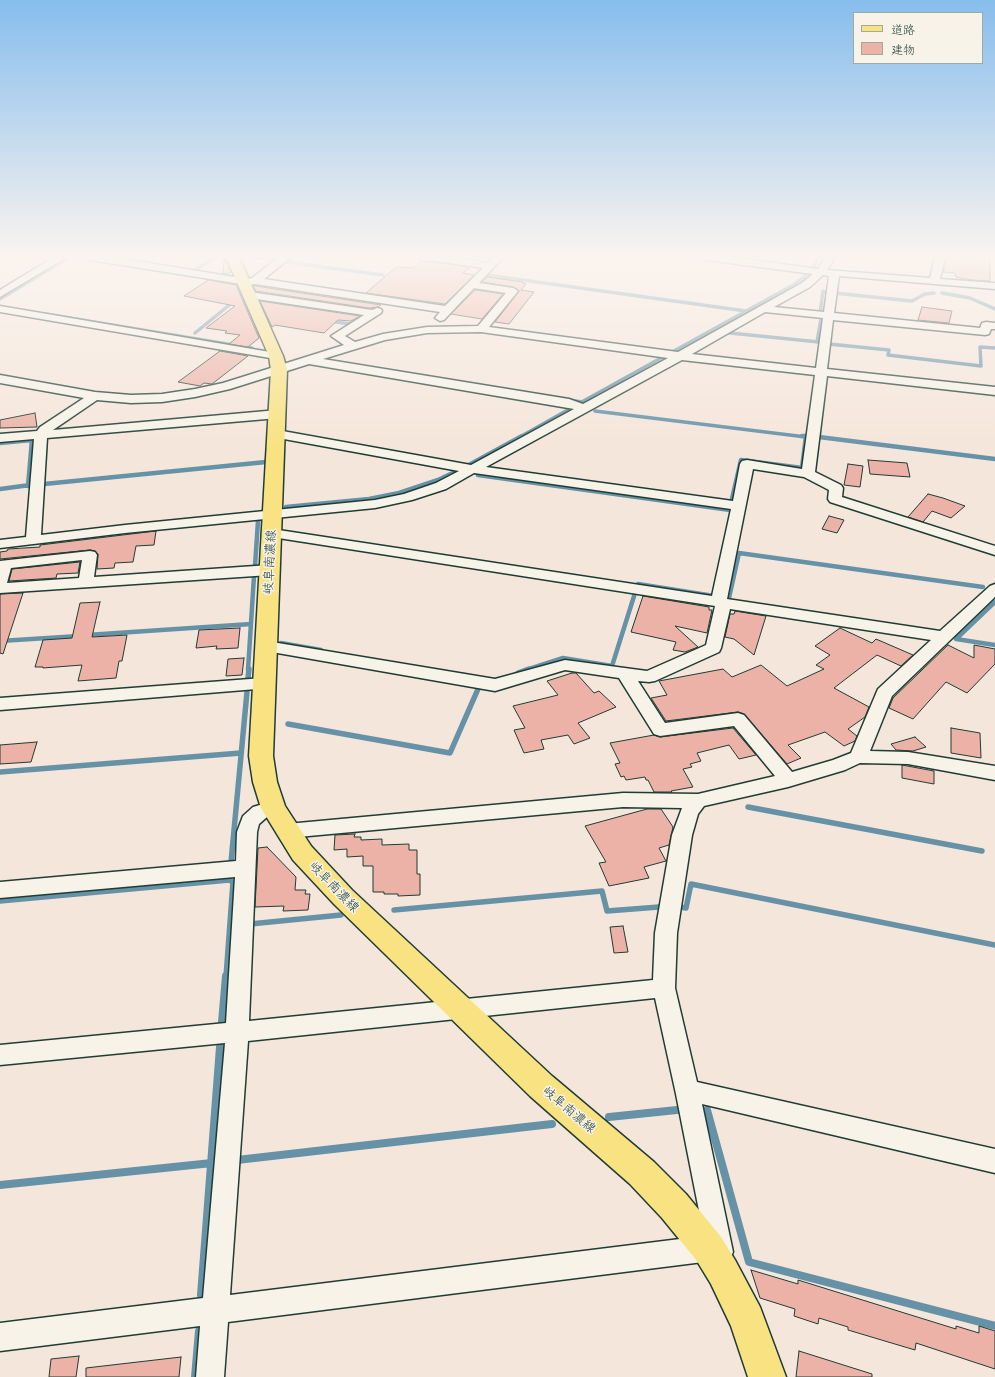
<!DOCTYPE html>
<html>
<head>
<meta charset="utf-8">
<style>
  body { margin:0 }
  #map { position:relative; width:995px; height:1377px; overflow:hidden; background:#f5e6db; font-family:"Comic Neue","Klee One",sans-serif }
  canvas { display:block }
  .legend { position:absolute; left:853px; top:12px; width:130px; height:52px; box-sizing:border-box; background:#f7f3e8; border:1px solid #a1aaa0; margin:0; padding:5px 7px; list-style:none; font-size:12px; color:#1f3d34 }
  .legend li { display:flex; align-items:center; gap:8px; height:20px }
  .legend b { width:20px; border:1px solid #a1aaa0 }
</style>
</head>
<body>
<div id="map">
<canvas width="995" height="1377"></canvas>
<ul class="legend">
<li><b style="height:5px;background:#f8e281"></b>道路</li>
<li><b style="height:11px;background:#ecb2a7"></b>建物</li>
</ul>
</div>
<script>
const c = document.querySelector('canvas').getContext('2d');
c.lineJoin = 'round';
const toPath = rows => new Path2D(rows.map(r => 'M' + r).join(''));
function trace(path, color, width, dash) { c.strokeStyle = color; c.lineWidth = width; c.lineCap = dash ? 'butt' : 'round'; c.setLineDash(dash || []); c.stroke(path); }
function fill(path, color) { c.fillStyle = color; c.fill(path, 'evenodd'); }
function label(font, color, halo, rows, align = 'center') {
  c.font = font + ' "Comic Neue","Klee One",sans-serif'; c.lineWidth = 3; c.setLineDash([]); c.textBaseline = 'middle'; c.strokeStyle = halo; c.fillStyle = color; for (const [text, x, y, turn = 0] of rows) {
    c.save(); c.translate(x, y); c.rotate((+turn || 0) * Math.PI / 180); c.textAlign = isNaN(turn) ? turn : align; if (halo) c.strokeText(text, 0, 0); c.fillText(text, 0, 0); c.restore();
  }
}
trace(toPath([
  [255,257,279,261],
  [286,262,383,275],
  [812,269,819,257],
  [194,271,214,257],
  [487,275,746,311],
  [267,276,292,257],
  [834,293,912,301,925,294,934,293],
  [942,293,970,298,995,309],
  [0,299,70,257],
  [820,313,823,291,825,292],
  [45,314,252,348],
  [329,321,350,324],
  [195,333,233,302],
  [730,333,819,342],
  [817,342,821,318],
  [829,344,889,350,888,355,981,366,980,347,995,348],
  [674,351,795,284,809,273],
  [569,400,582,402],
  [580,403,661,358],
  [595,411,806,437],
  [520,437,573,407]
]), '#6692a7', 3.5);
trace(toPath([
  [819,437,995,459],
  [0,443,32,440,28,486],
  [467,466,522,436],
  [478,475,730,510],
  [44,484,266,462],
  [0,489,30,485],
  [731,503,741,460,802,468,806,436,802,436],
  [286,507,369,499,399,493,438,480,461,469],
  [255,566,258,521],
  [638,584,714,596],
  [727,598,729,598,739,553,983,587],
  [995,602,956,639,995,645],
  [87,635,251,624],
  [0,641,79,636],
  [281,643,321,650],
  [248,670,254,576],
  [526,670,563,658,612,666,635,593]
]), '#6692a7', 4.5);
trace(toPath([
  [518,673,529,669],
  [248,678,249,669],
  [288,724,450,753,478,689],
  [0,772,241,753],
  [748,807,982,851],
  [231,862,247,692],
  [0,901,229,880,233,882,226,977],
  [680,907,686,908,691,884,995,945],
  [394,910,602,891,607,911,659,907],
  [250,924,341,915]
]), '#6692a7', 5.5);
trace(toPath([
  [222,1022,226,976],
  [707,1110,749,1262,995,1326],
  [609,1117,677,1110],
  [237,1160,552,1124],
  [0,1185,212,1163],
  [201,1295,220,1047],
  [195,1377,199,1331]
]), '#6692a7', 8);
const building = toPath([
  [224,258,231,272,227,274,223,274,224,258],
  [946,258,990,258,990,281,972,280,956,277,955,273,943,272,946,258],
  [421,261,462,266,469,268,463,273,474,275,445,304,366,293,396,267,413,268,421,261],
  [487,277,523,282,523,283,526,284,521,290,534,292,509,324,495,322,519,291,513,287,482,282,487,277],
  [208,280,236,285,259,338,248,347,229,344,240,335,225,333,227,331,206,328,235,306,184,296,208,280],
  [253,286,255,286,381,305,378,307,369,308,256,291,253,286],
  [475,290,503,294,482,319,451,314,475,290],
  [260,301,360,316,351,321,338,320,324,333,275,325,272,327,260,301],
  [922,307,952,311,949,323,918,320,922,307],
  [220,351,248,356,212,384,204,383,200,386,178,382,220,351],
  [35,413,37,427,0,428,0,420,35,413],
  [868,460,907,463,910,477,870,474,868,460],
  [848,464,863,466,860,487,844,485,848,464],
  [928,494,943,498,965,506,951,518,932,511,923,522,908,517,928,494],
  [829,516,844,520,837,533,822,529,829,516],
  [156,531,154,545,136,546,133,562,115,563,114,568,97,569,98,554,95,551,90,550,0,559,0,552,7,551,8,549,40,547,40,545,156,531],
  [80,562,78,573,57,574,56,578,9,581,12,569,80,562],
  [23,593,3,654,0,653,0,594,23,593],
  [643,596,709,607,709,610,712,610,707,633,675,626,698,647,685,652,673,650,676,642,631,632,643,596],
  [100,602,92,637,127,635,122,661,119,661,116,678,78,681,82,665,43,668,43,667,35,667,43,640,72,638,80,603,100,602],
  [735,611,766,616,754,655,734,639,725,637,730,614,734,614,735,611],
  [240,628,238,648,216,649,217,646,196,648,199,630,240,628],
  [840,628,872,643,876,639,913,655,901,666,877,655,834,688,869,707,865,717,848,729,857,736,855,741,844,746,825,732,788,745,801,758,787,764,744,714,738,712,666,721,651,698,667,695,659,681,723,669,732,677,761,665,787,686,824,669,816,665,830,655,815,646,840,628],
  [948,645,974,658,974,645,995,649,995,664,967,693,946,682,913,719,889,708,893,698,948,645],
  [244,658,242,675,226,676,228,659,244,658],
  [572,673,576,673,594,693,599,691,616,707,578,723,590,738,574,744,568,735,541,740,544,749,524,753,514,730,525,728,513,706,558,695,547,681,572,673],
  [733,728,756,755,739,759,729,745,697,753,701,761,690,764,692,767,683,769,693,787,671,791,672,792,654,792,648,780,646,780,645,777,626,780,624,776,621,777,615,764,620,763,610,743,654,735,660,737,733,728],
  [951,728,980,733,981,758,951,753,951,728],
  [915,737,926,747,913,751,896,750,891,744,915,737],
  [37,742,31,762,0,764,0,745,37,742],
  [902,765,934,771,934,784,902,778,902,765],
  [647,809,661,809,673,827,669,845,659,848,666,861,644,867,649,878,609,886,599,863,606,862,585,826,647,809],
  [355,834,354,837,361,837,361,840,382,839,382,845,409,844,409,850,417,850,417,874,420,874,420,895,398,896,398,894,384,894,384,892,373,892,373,866,363,866,363,856,347,857,347,849,334,850,335,835,355,834],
  [267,847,296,877,295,890,306,890,305,894,310,894,308,910,283,911,284,906,255,907,258,848,267,847],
  [623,926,628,952,614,953,610,927,623,926],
  [751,1270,798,1284,798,1280,956,1329,956,1326,979,1333,979,1326,995,1331,995,1369,916,1343,915,1350,848,1330,848,1327,819,1318,818,1324,794,1316,795,1309,760,1298,751,1270],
  [799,1351,872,1374,872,1377,796,1377,799,1351],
  [79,1356,76,1377,49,1377,51,1359,79,1356],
  [181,1357,179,1377,86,1377,86,1368,181,1357]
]);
fill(building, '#ecb2a7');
trace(building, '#1f3d34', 1);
const minor = toPath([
  [54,257,67,257,0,297,0,290,54,257],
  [85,257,112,257,247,279,252,278,279,257,291,257,264,279,445,306,483,268,430,260,425,257,453,257,488,263,493,257,504,257,479,283,513,288,518,291,489,327,678,352,802,283,813,274,706,260,701,257,732,257,818,269,825,257,835,257,827,270,930,278,935,257,945,257,940,279,995,283,995,289,839,276,834,313,980,328,982,323,986,322,995,323,995,329,991,329,989,334,985,335,833,320,827,369,995,387,995,395,827,376,815,472,841,485,843,488,842,497,995,546,995,555,830,502,828,499,829,490,804,477,753,469,727,599,940,631,990,586,995,584,995,597,892,696,870,751,908,752,995,766,995,780,908,764,860,763,845,770,788,787,704,806,698,814,692,835,677,933,675,988,697,1082,995,1149,995,1173,702,1104,733,1252,729,1261,720,1265,711,1261,228,1322,224,1377,196,1377,200,1326,0,1351,0,1323,203,1298,225,1043,0,1065,0,1045,226,1023,235,877,0,898,0,882,236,861,237,832,243,816,253,807,273,801,280,803,283,808,280,813,267,817,259,824,257,832,249,1021,653,980,655,933,672,835,682,808,623,807,287,838,280,836,277,831,280,826,287,824,623,793,698,794,775,776,734,726,660,736,654,734,619,678,565,670,495,691,266,651,260,650,258,646,260,642,266,641,495,679,565,660,647,671,706,645,715,606,272,537,267,536,265,533,267,530,272,529,712,596,731,509,474,473,446,489,412,500,375,508,125,533,0,548,0,540,26,537,34,439,0,442,0,434,37,431,40,427,84,398,0,383,0,375,95,392,131,395,162,394,195,389,223,383,344,345,331,336,364,315,250,298,245,295,246,293,250,292,372,310,377,308,381,309,382,311,381,313,345,336,355,342,383,334,427,327,478,326,506,293,474,288,444,320,440,321,435,318,440,312,255,284,248,285,90,260,85,257],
  [823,275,829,276,824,312,774,307,810,287,823,275],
  [765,312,823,318,816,368,692,354,765,312],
  [481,332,668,358,583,404,569,399,323,359,385,340,427,333,481,332],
  [682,360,815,375,802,469,747,460,742,461,740,464,733,501,486,467,682,360],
  [309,364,574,409,471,465,277,430,273,431,271,434,273,437,459,471,436,483,404,494,375,500,125,525,41,535,47,438,278,418,282,417,284,414,282,411,278,410,53,430,97,400,131,403,162,402,195,397,230,389,309,364],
  [730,609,931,640,878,689,851,753,833,760,792,772,744,715,738,713,665,723,638,681,649,682,655,681,719,652,721,648,730,609],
  [655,998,676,1094,704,1236,230,1295,248,1041,655,998],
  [0,306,276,353,280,354,282,356,280,358,276,359,0,312,0,306],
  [90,551,95,552,97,555,94,577,270,565,275,567,278,570,275,573,270,575,0,593,0,561,90,551],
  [82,560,79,578,7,583,11,568,82,560],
  [263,678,269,680,271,684,269,688,0,710,0,698,263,678]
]);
const major = toPath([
  [226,257,239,257,283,356,287,370,273,756,277,782,285,806,311,846,352,890,552,1076,654,1162,686,1194,721,1237,735,1260,760,1307,786,1377,748,1377,731,1326,711,1284,697,1261,662,1218,630,1184,530,1096,334,904,293,860,261,808,253,782,249,756,271,370,269,356,226,257]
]);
trace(minor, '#1f3d34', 3);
trace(major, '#1f3d34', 3);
fill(minor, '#f7f3e8');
fill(major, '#f8e281');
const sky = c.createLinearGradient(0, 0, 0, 450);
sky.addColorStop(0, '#87bded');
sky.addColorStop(0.57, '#faf4ef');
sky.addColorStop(1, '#faf4ef00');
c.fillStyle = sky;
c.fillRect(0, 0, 995, 450);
label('13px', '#1f3d34', '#f7f3e8', [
  ["岐阜南濃線",270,562,-87],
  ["岐阜南濃線",334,887,46],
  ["岐阜南濃線",569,1110,40]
]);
</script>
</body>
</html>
